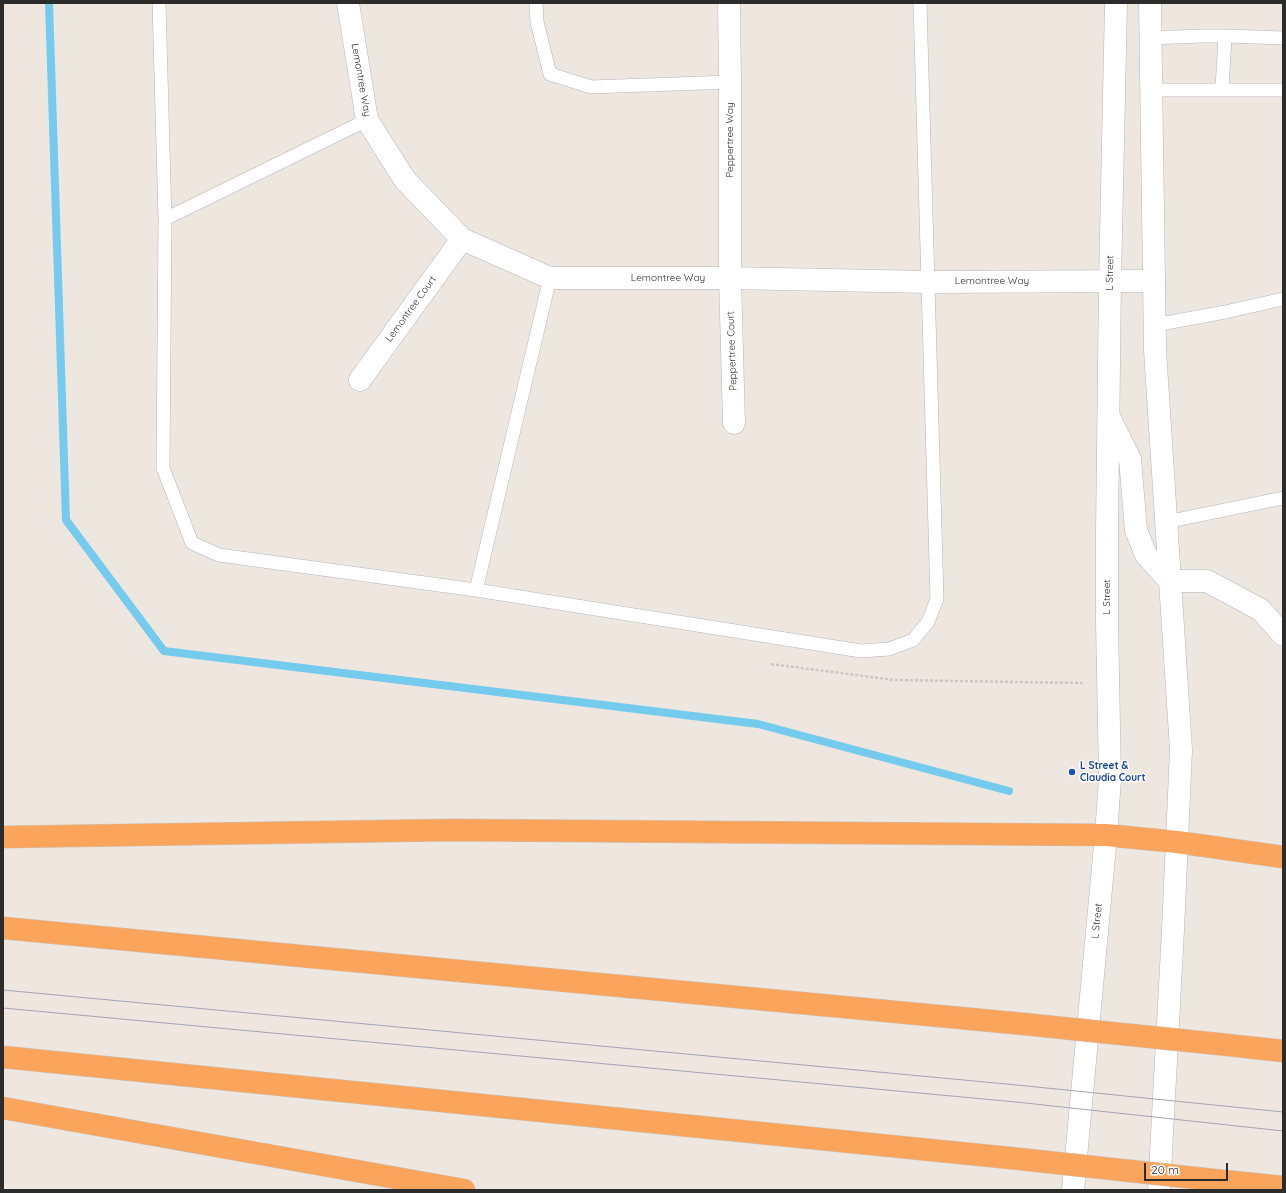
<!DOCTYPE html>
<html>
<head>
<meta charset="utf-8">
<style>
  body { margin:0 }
  #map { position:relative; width:1286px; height:1193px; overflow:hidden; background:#ede7df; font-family:Quicksand,sans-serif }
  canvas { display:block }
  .frame { position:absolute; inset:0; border:4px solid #2c2c2c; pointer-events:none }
  .scale { position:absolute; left:1144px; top:1163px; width:84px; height:18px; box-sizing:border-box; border:2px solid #2c2c2c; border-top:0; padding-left:5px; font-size:12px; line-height:14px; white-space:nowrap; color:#2c2c2c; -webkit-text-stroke:3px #fff; paint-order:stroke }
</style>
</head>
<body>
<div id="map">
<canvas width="1286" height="1193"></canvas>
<div class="frame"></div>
<div class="scale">20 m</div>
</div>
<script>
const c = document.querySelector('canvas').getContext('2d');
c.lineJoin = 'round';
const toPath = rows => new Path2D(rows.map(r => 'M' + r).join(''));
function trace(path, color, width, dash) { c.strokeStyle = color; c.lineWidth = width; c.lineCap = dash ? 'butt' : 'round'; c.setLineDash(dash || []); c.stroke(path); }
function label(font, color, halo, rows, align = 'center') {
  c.font = font + ' Quicksand,sans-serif'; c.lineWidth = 3; c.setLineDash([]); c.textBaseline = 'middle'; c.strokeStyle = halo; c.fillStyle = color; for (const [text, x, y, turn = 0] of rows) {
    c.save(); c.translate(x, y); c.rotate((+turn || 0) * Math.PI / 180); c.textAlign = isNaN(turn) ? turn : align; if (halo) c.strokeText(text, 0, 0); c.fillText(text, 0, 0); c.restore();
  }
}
trace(toPath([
  [49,3,66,520,164,651,758,724,1009,791]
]), '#74cbed', 8);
const service = toPath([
  [159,3,165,219,163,468,192,543,219,555,476,590,861,651,889,649,913,640,928,622,937,599,920,3],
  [536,3,537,22,550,74,591,87,730,82],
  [1151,38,1201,36,1225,36],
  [1222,89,1225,36,1283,38],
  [1152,90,1283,90],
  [165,219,367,120],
  [1155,325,1225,312,1283,299],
  [1166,522,1283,498],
  [476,590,550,278]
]);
const minor = toPath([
  [348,3,367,120,405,180,462,239,550,278,730,278,928,282,1154,281],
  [729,3,730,82,730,278,734,423],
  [360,380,462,239],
  [1170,581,1207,581,1261,610,1283,635]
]);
const secondary = toPath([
  [1150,3,1155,350,1181,750,1173,930,1159,1190],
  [1110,419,1130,459,1136,530,1146,555,1170,581],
  [1073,1190,1106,835,1110,779,1107,622,1107,531,1110,281,1116,3]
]);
const motorway = toPath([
  [3,837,452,830,1106,835,1177,842,1283,857],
  [3,928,1024,1024],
  [1228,1045,1283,1051],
  [3,1057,1010,1158],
  [3,1108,464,1190],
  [1214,1180,1283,1187]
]);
trace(service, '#b2b5bf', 14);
trace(minor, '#b2b5bf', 23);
trace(secondary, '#b2b5bf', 23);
trace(motorway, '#c8c8c8', 23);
trace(toPath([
  [771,664,894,680,1083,683]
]), '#c8c8c8', 2.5, [3, 2]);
trace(service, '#fff', 13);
trace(minor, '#fff', 22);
trace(secondary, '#fff', 22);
trace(motorway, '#fba45c', 22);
trace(toPath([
  [3,990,1017,1085,1283,1112],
  [3,1008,1016,1102,1283,1131]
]), '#a1a4b6', 1);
const motorwayBridge = toPath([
  [1024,1024,1228,1045],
  [1010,1158,1214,1180]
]);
trace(motorwayBridge, '#c8c8c8', 23, []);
trace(motorwayBridge, '#fba45c', 22);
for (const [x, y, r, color] of [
  [1072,772,4,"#1a4fb4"]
]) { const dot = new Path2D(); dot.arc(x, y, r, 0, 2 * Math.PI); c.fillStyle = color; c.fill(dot); trace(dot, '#fff', 1.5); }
label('10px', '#2c2c2c', '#fff', [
  ["Lemontree Way",361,80,80],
  ["Peppertree Way",730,140,-90],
  ["L Street",1110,273,-89],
  ["Lemontree Way",668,278],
  ["Lemontree Way",992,281],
  ["Lemontree Court",411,309,-54],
  ["Peppertree Court",732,351,-92],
  ["L Street",1107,597,-90],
  ["L Street",1097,921,-84]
]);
label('bold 10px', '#164399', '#fff', [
  ["L Street &",1080,766],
  ["Claudia Court",1080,778]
], 'left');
</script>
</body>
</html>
